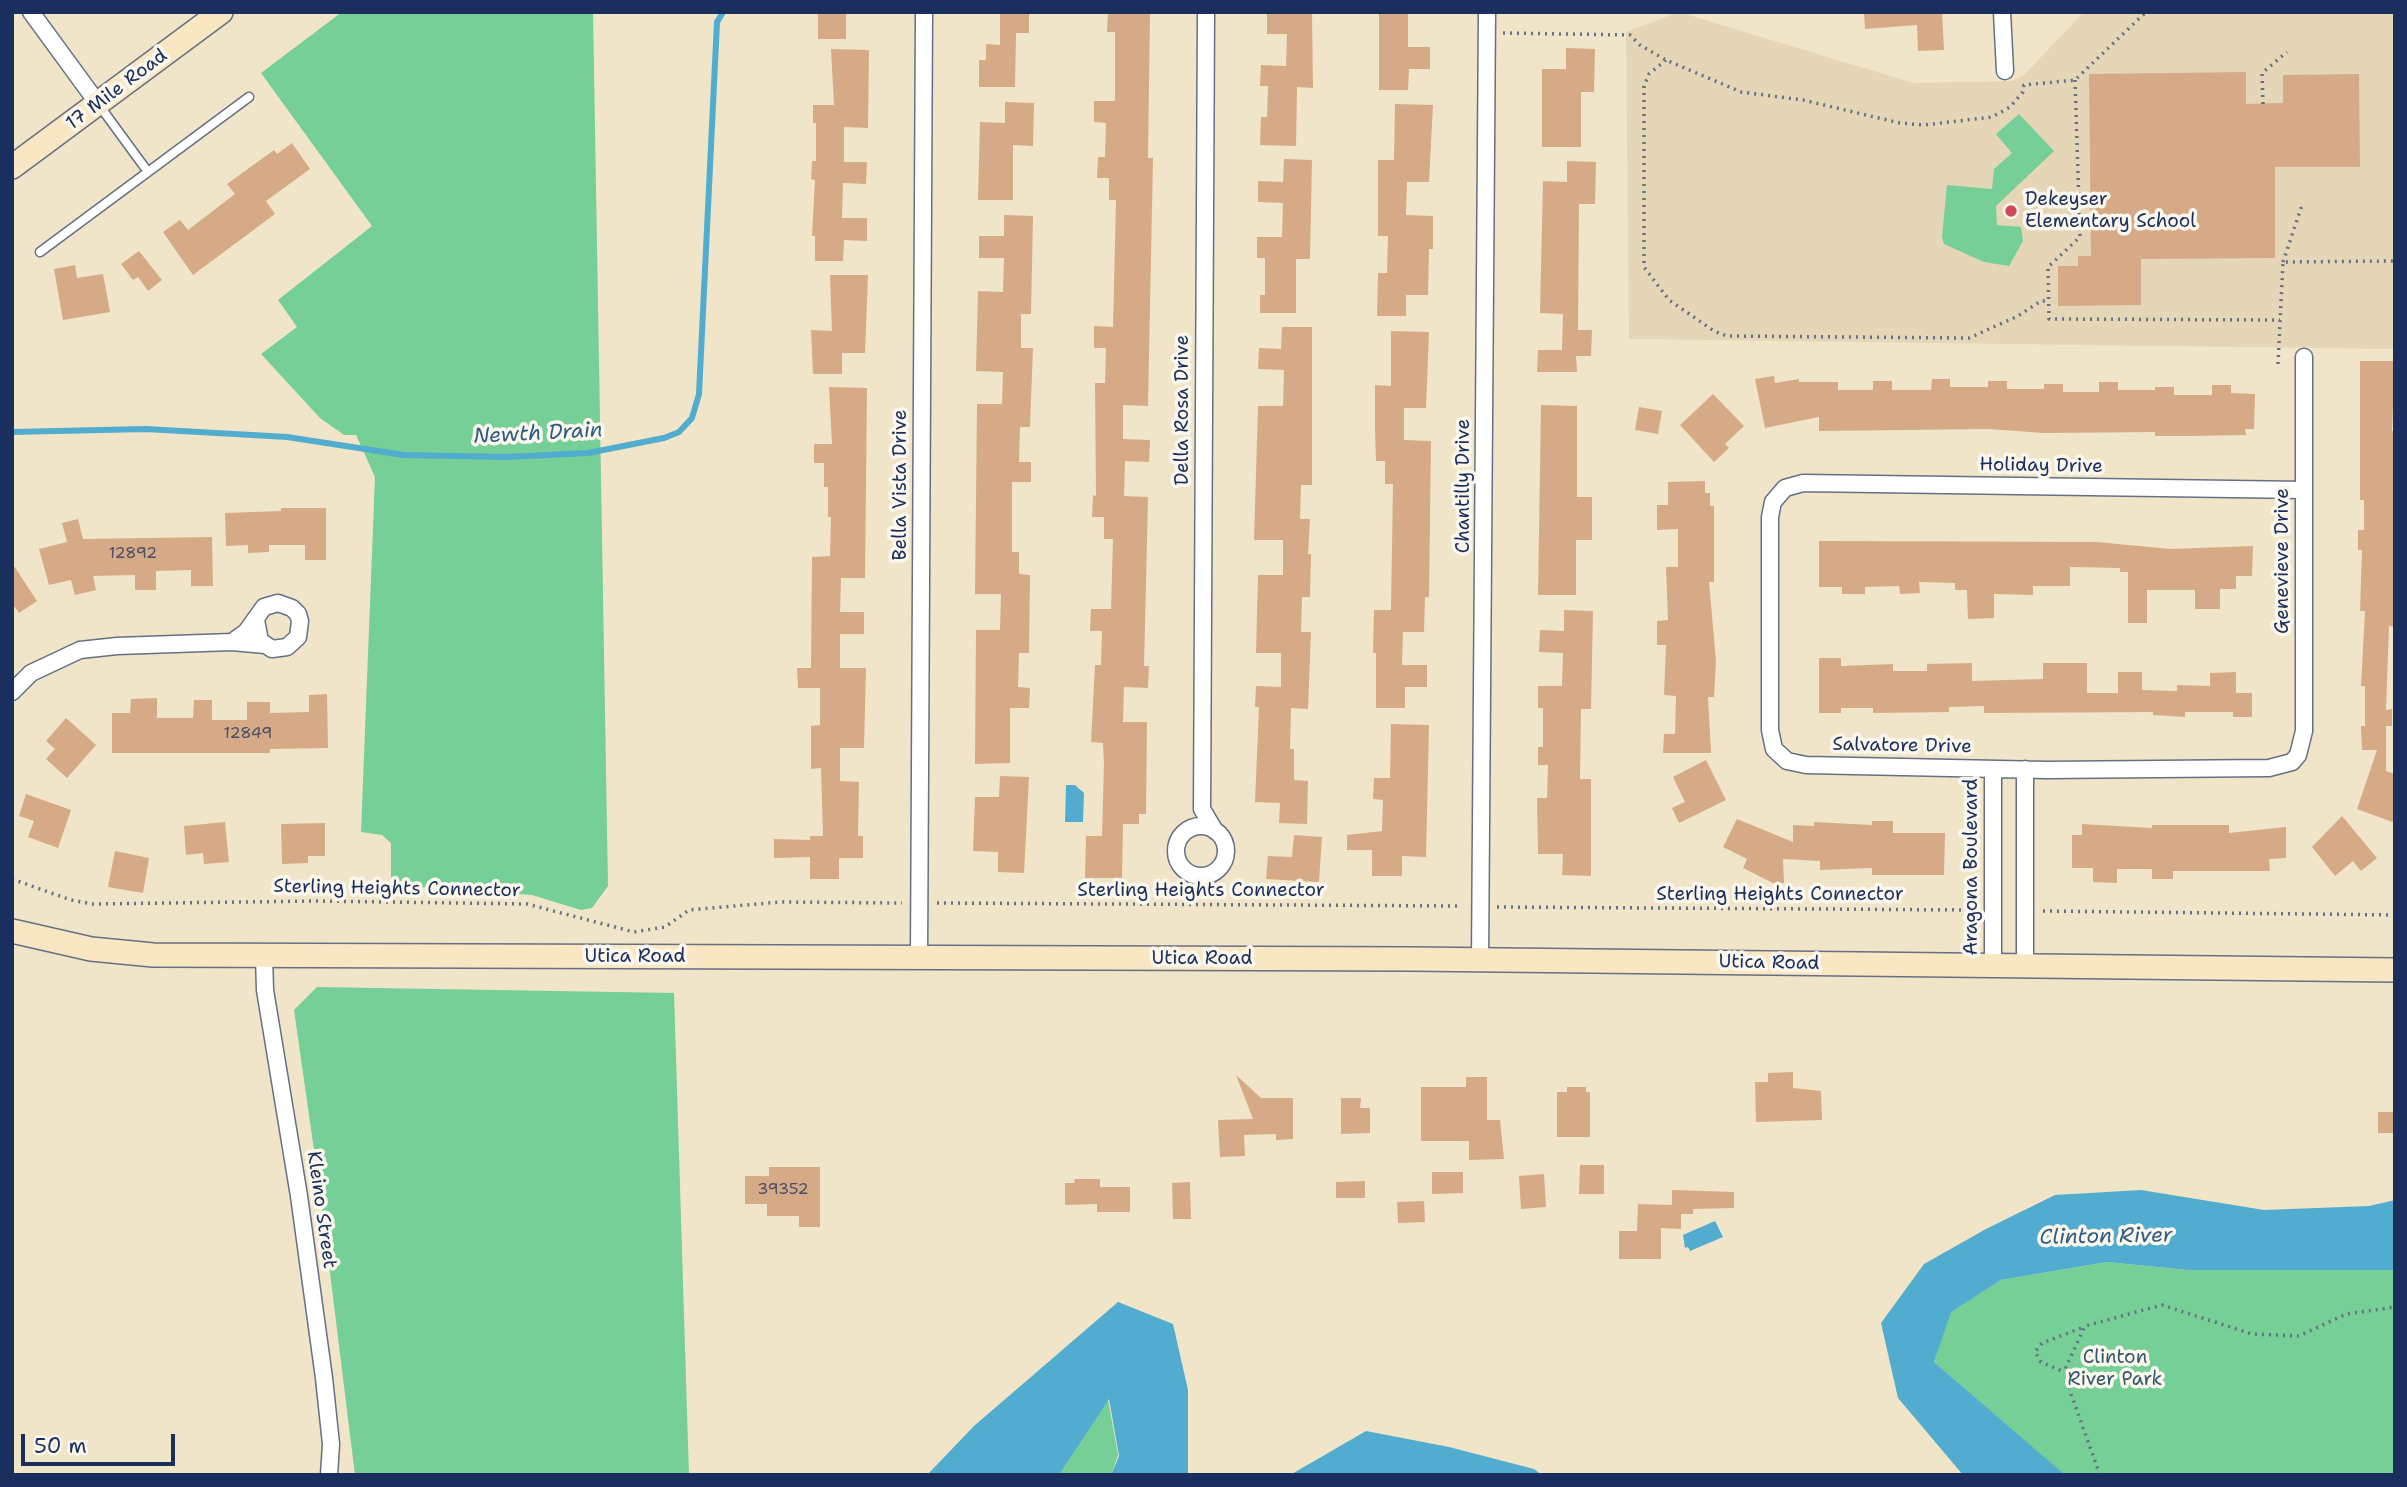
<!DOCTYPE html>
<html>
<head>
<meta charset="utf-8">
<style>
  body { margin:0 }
  #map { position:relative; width:2407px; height:1487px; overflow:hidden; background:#f0e5c8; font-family:"Shantell Sans",sans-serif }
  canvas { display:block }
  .frame { position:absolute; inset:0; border:14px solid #1b2f5e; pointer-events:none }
  .scale { position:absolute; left:21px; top:1434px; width:154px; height:32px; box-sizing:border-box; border:4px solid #1b2f5e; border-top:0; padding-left:9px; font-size:21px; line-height:24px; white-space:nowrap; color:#1b2f5e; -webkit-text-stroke:5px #fbf7ec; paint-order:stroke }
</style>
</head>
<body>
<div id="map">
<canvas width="2407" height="1487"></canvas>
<div class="frame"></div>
<div class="scale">50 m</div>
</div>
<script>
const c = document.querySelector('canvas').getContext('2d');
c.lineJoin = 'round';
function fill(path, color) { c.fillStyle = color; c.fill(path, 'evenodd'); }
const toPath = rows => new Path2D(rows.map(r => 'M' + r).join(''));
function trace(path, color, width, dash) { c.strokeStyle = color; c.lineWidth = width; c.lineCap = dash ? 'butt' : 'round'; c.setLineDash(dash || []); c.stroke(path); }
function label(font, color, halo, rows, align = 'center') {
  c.font = font + ' "Shantell Sans",sans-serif'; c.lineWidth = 7; c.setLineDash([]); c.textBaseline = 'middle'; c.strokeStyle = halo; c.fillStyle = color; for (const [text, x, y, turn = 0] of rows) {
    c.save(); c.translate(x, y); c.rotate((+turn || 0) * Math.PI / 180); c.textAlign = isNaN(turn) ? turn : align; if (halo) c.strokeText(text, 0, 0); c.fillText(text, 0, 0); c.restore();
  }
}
fill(toPath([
  [1679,12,1913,83,2012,81,2023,76,2084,12,2395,12,2395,349,1629,339,1626,32]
]), '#e5d6b8');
fill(toPath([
  [342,12,593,12,608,886,592,908,581,910,532,895,391,885,391,843,382,835,361,832,375,477,356,435,344,435,320,418,261,354,297,327,278,300,372,226,261,73],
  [2019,114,2054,151,1996,206,1997,225,2021,227,2023,241,2009,266,1984,262,1944,244,1942,237,1947,185,1992,189,1994,169,2012,153,1996,134],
  [317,987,674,993,689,1475,355,1475,320,1192,294,1010],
  [2107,1262,2186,1270,2395,1270,2395,1475,2064,1475,1934,1362,1950,1312,2001,1280],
  [1108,1399,1118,1455,1111,1475,1059,1475]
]), '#75cf96');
fill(toPath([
  [1066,785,1075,785,1084,793,1083,822,1065,822],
  [2141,1190,2264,1210,2369,1206,2395,1200,2395,1270,2187,1270,2107,1262,2001,1280,1951,1312,1934,1362,2065,1475,1963,1475,1898,1398,1881,1323,1924,1264,1986,1229,2055,1195],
  [1715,1221,1723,1237,1690,1251,1688,1247,1685,1248,1683,1235],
  [1118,1302,1173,1324,1188,1390,1188,1475,1111,1475,1119,1456,1109,1399,1059,1475,927,1475,974,1426],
  [1366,1431,1449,1447,1534,1469,1542,1475,1290,1475]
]), '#51accf');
trace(toPath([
  [12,432,146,429,287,437,404,455,507,457,588,453,664,438,679,432,692,418,699,394,717,22,723,12]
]), '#51accf', 6);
fill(toPath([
  [818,12,846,12,846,39,818,39],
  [1000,12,1029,12,1029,33,1016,33,1015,87,979,87,979,60,986,60,986,44,1000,45],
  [1108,12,1150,12,1148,158,1153,158,1148,406,1123,405,1123,439,1150,440,1149,462,1125,461,1124,496,1148,497,1144,666,1149,666,1148,688,1124,687,1123,722,1147,722,1146,814,1139,814,1139,824,1123,824,1122,878,1085,878,1086,836,1102,836,1104,764,1103,743,1091,742,1095,665,1101,665,1102,631,1090,631,1091,609,1111,609,1113,539,1104,539,1104,517,1092,517,1093,495,1096,496,1095,383,1105,383,1106,348,1094,348,1094,326,1113,327,1116,200,1109,200,1109,178,1097,178,1098,157,1105,157,1106,123,1094,122,1094,101,1115,101,1115,32,1107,32],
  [1267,12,1312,12,1313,88,1297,87,1296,146,1260,145,1261,117,1267,117,1268,86,1260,86,1261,65,1286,66,1287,34,1267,34],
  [1379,12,1408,12,1408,47,1430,47,1430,69,1409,69,1408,90,1379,90],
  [1864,12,1942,12,1944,50,1918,51,1917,25,1865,29],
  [1566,48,1595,49,1594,92,1581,92,1581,147,1542,147,1542,69,1566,69],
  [831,49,869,50,868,128,844,127,844,162,867,162,866,184,843,183,842,218,867,218,867,241,844,240,843,261,815,261,815,236,812,236,815,180,811,179,812,161,816,161,816,123,813,123,813,105,834,105],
  [2246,72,2246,104,2283,103,2283,75,2359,74,2360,167,2275,167,2275,258,2141,259,2141,305,2058,306,2058,266,2078,266,2078,256,2091,256,2089,74],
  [1005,102,1034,103,1033,146,1013,145,1013,200,978,200,980,122,1005,123],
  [1395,104,1433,105,1429,182,1407,182,1406,215,1433,216,1433,249,1429,249,1428,295,1406,295,1406,316,1377,316,1378,273,1387,273,1388,236,1378,236,1378,160,1394,160],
  [292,143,310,169,266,201,275,214,193,275,163,232,180,220,188,230,235,194,227,184,274,150,277,154],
  [1284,159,1312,160,1310,259,1296,259,1296,313,1260,313,1260,295,1265,295,1265,258,1257,258,1257,237,1282,237,1283,203,1258,202,1258,181,1283,182],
  [1567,161,1596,162,1595,204,1579,204,1578,330,1592,330,1591,356,1576,356,1577,372,1537,372,1538,350,1562,350,1563,314,1540,313,1543,181,1567,182],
  [1004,215,1033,216,1031,314,1021,314,1021,348,1033,348,1030,427,1020,427,1019,462,1031,462,1031,482,1012,482,1012,552,1019,552,1019,574,1030,575,1029,653,1019,653,1018,687,1030,688,1029,708,1010,708,1010,763,975,764,976,630,1000,630,1001,594,975,594,977,404,1002,404,1003,372,976,371,978,291,1003,292,1004,258,979,258,979,236,1004,236],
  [139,251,162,280,148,291,138,277,133,280,121,264],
  [75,265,77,278,103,274,110,312,63,320,54,269],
  [830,275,868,275,865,353,842,353,842,374,813,374,811,330,832,331],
  [1282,327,1312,327,1312,485,1301,485,1300,519,1310,519,1308,554,1311,554,1310,597,1302,597,1301,632,1311,632,1308,709,1291,708,1290,749,1294,749,1294,780,1308,781,1307,824,1279,823,1280,803,1255,802,1259,707,1255,707,1256,686,1281,687,1281,653,1256,653,1258,575,1283,575,1283,540,1254,540,1258,406,1283,406,1284,370,1258,369,1259,348,1281,349],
  [1391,331,1429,332,1426,408,1404,408,1404,440,1431,441,1429,597,1425,597,1424,632,1403,632,1402,665,1427,665,1427,687,1405,687,1405,708,1376,708,1376,653,1373,653,1374,610,1391,610,1393,484,1385,484,1385,461,1376,461,1375,429,1375,385,1391,386],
  [2360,361,2395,361,2392,431,2395,431,2395,627,2389,626,2386,710,2392,709,2392,726,2386,726,2386,771,2395,774,2395,823,2357,809,2377,750,2362,750,2361,726,2365,726,2365,686,2361,686,2365,611,2360,611,2362,550,2358,550,2358,530,2364,530,2364,500,2360,500],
  [1774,376,1775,383,1799,379,1799,382,1838,382,1838,390,1873,390,1873,381,1892,381,1892,390,1931,390,1932,379,1950,379,1950,387,1988,387,1988,381,2007,381,2007,389,2044,389,2044,384,2063,384,2063,392,2099,392,2099,382,2118,382,2118,390,2155,390,2155,387,2174,387,2174,395,2212,395,2212,385,2231,385,2231,393,2255,394,2254,429,2245,429,2246,435,2189,436,2155,436,2155,432,2044,433,1988,429,1819,431,1819,417,1765,428,1755,379],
  [829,387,867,388,865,578,841,578,840,612,864,612,864,634,840,634,840,668,866,668,864,748,840,748,840,781,859,782,858,836,863,836,863,858,839,858,839,879,810,879,810,857,774,858,774,839,810,840,810,836,823,836,821,768,811,769,811,726,820,725,820,688,798,688,797,668,811,668,812,557,830,556,831,517,828,517,828,487,824,487,824,463,814,463,814,444,832,444],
  [1713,394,1744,426,1725,444,1729,448,1714,462,1680,425],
  [1541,405,1577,406,1577,497,1592,497,1592,540,1576,540,1576,595,1538,595],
  [1639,407,1662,411,1658,434,1635,430],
  [1705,481,1705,493,1710,493,1710,506,1714,506,1714,582,1709,582,1716,661,1714,697,1708,697,1711,753,1663,753,1664,734,1675,734,1676,696,1664,695,1666,645,1657,645,1657,621,1668,620,1666,567,1678,567,1678,529,1657,530,1657,505,1668,505,1668,482],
  [281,508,326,508,326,560,305,560,305,545,269,545,269,552,248,553,248,545,226,546,225,513,281,511],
  [78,519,83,539,212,537,213,586,191,586,191,570,156,571,156,590,135,590,135,575,93,576,96,590,75,595,71,580,49,585,39,549,67,542,62,523],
  [1819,541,2097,542,2170,549,2253,546,2252,576,2236,576,2236,589,2220,589,2220,609,2195,609,2195,590,2147,590,2147,623,2128,623,2128,572,2120,572,2120,568,2070,567,2070,586,2033,586,2033,595,1994,594,1994,618,1968,619,1967,590,1955,590,1955,583,1919,582,1920,593,1900,594,1899,586,1865,587,1865,594,1842,594,1842,587,1819,587],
  [12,563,37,601,19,613,12,603],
  [1564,610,1593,611,1591,709,1581,709,1580,779,1591,779,1591,876,1562,875,1563,854,1538,854,1537,798,1547,798,1548,765,1538,765,1538,747,1543,747,1543,708,1538,708,1538,686,1562,686,1563,653,1539,652,1540,630,1564,631],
  [1819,658,1841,658,1841,666,1893,664,1893,671,1927,671,1927,664,1972,663,1972,681,2043,679,2043,663,2087,663,2087,693,2118,693,2118,672,2142,672,2142,690,2177,691,2177,685,2210,686,2210,673,2236,672,2236,693,2252,693,2252,717,2233,717,2233,712,2185,712,2185,717,2153,715,2153,712,1984,713,1984,706,1949,707,1949,712,1873,713,1873,708,1841,708,1841,713,1819,713],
  [327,694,328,748,270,749,270,753,112,753,112,713,130,713,131,699,157,698,157,718,193,718,194,700,212,700,212,720,247,720,247,702,270,702,270,713,309,712,309,695],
  [66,718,96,745,67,778,46,759,55,749,46,741],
  [1391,724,1429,725,1426,857,1402,856,1402,876,1372,876,1372,850,1347,850,1347,835,1382,831,1383,800,1373,799,1374,778,1390,778],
  [1706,760,1726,800,1679,823,1672,808,1685,802,1673,777],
  [1000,776,1029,777,1024,873,998,872,998,852,973,851,975,797,999,797],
  [26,794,71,810,58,848,28,837,34,821,19,816],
  [2342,816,2377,858,2361,871,2353,861,2335,876,2312,847],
  [1737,819,1793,842,1793,825,1814,826,1814,822,1872,825,1872,821,1893,821,1893,833,1945,833,1944,875,1872,875,1872,868,1820,870,1820,861,1783,859,1784,883,1773,883,1743,868,1747,859,1723,847],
  [225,822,229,862,204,864,203,853,186,855,184,826],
  [325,823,325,856,308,856,308,863,282,864,281,824],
  [2082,824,2152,828,2152,825,2229,825,2229,833,2286,827,2286,858,2269,859,2270,871,2173,871,2173,879,2152,879,2152,869,2117,869,2117,883,2093,882,2093,868,2072,868,2072,835,2082,835],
  [1294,835,1322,837,1319,882,1266,879,1268,856,1292,857],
  [115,851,149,858,143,893,108,887],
  [1793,1072,1793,1088,1821,1091,1822,1120,1756,1122,1755,1082,1768,1082,1768,1073],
  [1236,1075,1261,1098,1293,1098,1293,1139,1276,1140,1276,1134,1244,1135,1245,1156,1220,1157,1218,1120,1253,1119],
  [1466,1077,1487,1077,1487,1120,1500,1120,1504,1159,1469,1160,1469,1141,1421,1141,1421,1087,1466,1087],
  [1567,1087,1586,1087,1586,1092,1590,1092,1590,1137,1557,1137,1557,1092,1567,1092],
  [1341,1098,1361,1098,1360,1108,1370,1108,1370,1133,1341,1134],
  [2378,1112,2395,1112,2395,1133,2378,1133],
  [1580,1165,1604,1165,1604,1194,1579,1194],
  [769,1167,820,1167,820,1227,799,1227,799,1216,767,1216,767,1204,745,1204,745,1176,769,1176],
  [1432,1172,1463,1172,1463,1193,1432,1194],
  [1544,1174,1546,1207,1521,1209,1519,1176],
  [1075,1179,1100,1179,1100,1187,1130,1187,1130,1212,1097,1212,1097,1204,1065,1205,1065,1183,1074,1183],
  [1365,1181,1365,1198,1336,1198,1336,1182],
  [1190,1182,1191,1219,1173,1219,1172,1183],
  [1672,1190,1734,1192,1734,1208,1693,1209,1693,1214,1681,1214,1681,1229,1661,1228,1661,1259,1619,1259,1619,1231,1637,1231,1638,1204,1672,1205],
  [1424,1201,1425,1222,1398,1223,1397,1202]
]), '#d6aa87');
const lane = toPath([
  [99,105,148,172],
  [40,252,249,97]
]);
const street = toPath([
  [31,12,99,105],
  [1206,12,1202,809,1215,831],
  [2002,12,2005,71],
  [2304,357,2304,731,2298,755,2292,762,2269,768,2047,770,1806,765,1787,761,1774,749,1770,730,1770,517,1773,502,1785,488,1803,483,2304,490],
  [232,642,246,632,264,607,278,603,292,608,298,614,300,621,298,637,287,647,272,649,260,641,256,620],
  [12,692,31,673,80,650,117,646,232,642,265,645],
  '1176 851a25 25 0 1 1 50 0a25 25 0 1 1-50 0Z',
  [264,956,265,990,299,1196,324,1378,331,1444,329,1475],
  [919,959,924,12],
  [1480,961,1487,12],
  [1993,965,1993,769],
  [2025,966,2025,769]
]);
const secondary = toPath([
  [12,167,221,12],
  [12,931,91,949,153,955,1412,959,2395,970]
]);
trace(lane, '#666f83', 11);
trace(street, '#666f83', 19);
trace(secondary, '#666f83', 26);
trace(toPath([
  [1503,33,1630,35,1640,45,1666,60,1741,92,1803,100,1900,123,1924,125,1992,117,2010,107,2023,92,2024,85,2075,80,2146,12],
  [1666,60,1649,74,1644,86,1644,267,1669,300,1714,331,1727,336,1969,338,2018,316,2041,301,2049,301],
  [2075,80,2080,237,2048,267,2049,319,2280,320],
  [2263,104,2262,73,2287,52],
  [2283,262,2302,205],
  [2278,364,2283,262,2395,261],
  [12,879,71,900,93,904,316,901,527,904,634,932,665,927,689,910,780,902,902,903],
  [937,903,1462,906],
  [1497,907,1976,910],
  [2043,911,2395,915],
  [2067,1373,2041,1362,2035,1352,2042,1343,2084,1327],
  [2100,1475,2071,1394,2066,1367,2085,1326,2162,1305,2252,1334,2299,1336,2346,1314,2395,1307]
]), '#666f83', 3.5, [2, 5]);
trace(lane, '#fff', 8);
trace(street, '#fff', 16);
trace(secondary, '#f9e7c3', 23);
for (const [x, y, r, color] of [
  [2011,211,7,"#d1495b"]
]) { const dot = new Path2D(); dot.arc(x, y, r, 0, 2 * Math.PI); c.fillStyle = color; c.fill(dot); trace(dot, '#fbf7ec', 2.5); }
label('16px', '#4a4e68', null, [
  ["12892",133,554],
  ["12849",248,734],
  ["39352",783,1190]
]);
label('19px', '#1b2f5e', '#fbf7ec', [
  ["17 Mile Road",117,90,-37],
  ["Della Rosa Drive",1183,410,-90],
  ["Holiday Drive",2041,466,1],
  ["Bella Vista Drive",901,485,-90],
  ["Chantilly Drive",1464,486,-90],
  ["Genevieve Drive",2283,561,-90],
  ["Salvatore Drive",1902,746,1],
  ["Aragona Boulevard",1972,867,-90],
  ["Sterling Heights Connector",397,889,1],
  ["Sterling Heights Connector",1201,891],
  ["Sterling Heights Connector",1780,895],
  ["Utica Road",635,957],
  ["Utica Road",1202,959],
  ["Utica Road",1769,963,1],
  ["Kleino Street",321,1210,82]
]);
label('19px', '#1b2f5e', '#fbf7ec', [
  ["Dekeyser",2025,200],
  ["Elementary School",2025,222]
], 'left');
label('19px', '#32576c', '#fbf7ec', [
  ["Clinton",2115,1358],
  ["River Park",2115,1380]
]);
label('italic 21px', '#2e5b86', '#fbf7ec', [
  ["Newth Drain",538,434,-3],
  ["Clinton River",2106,1237,-1]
]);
</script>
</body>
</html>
